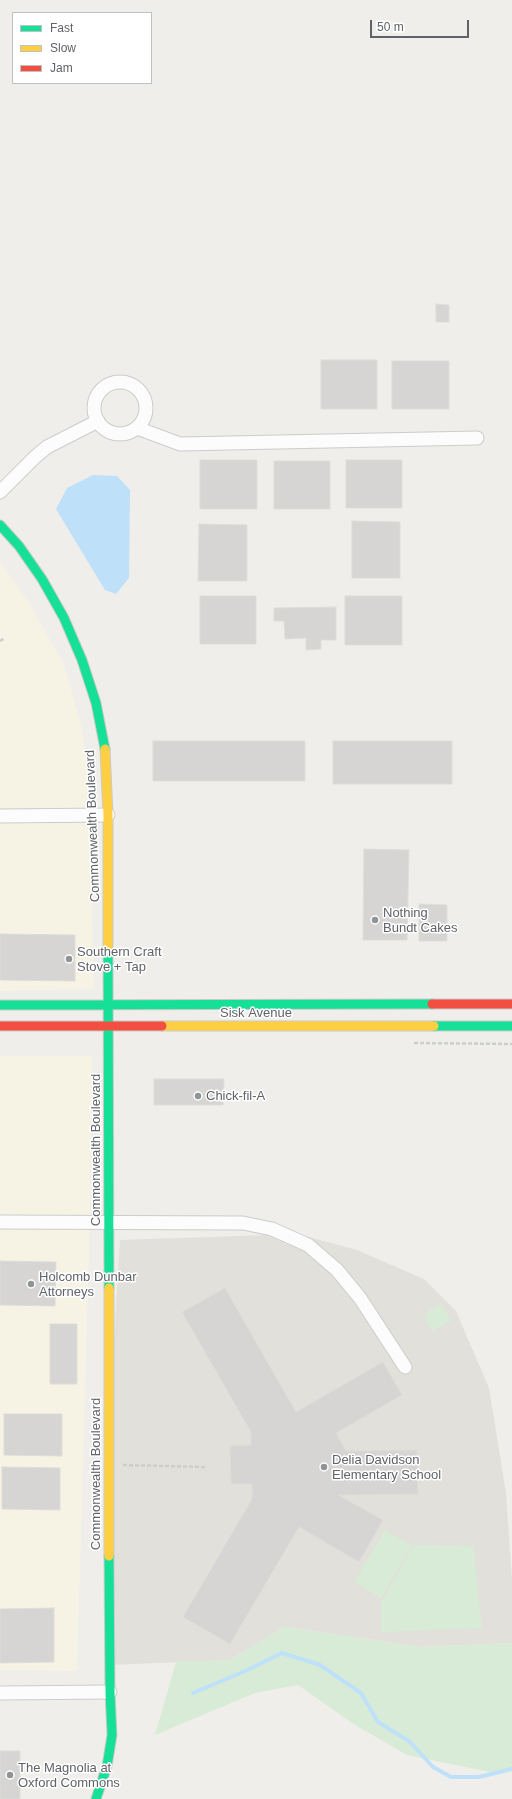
<!DOCTYPE html>
<html>
<head>
<meta charset="utf-8">
<style>
  body { margin:0 }
  #map { position:relative; width:512px; height:1799px; overflow:hidden; background:#efeeea; font-family:Arial,sans-serif }
  canvas { display:block }
  .legend { position:absolute; left:12px; top:12px; width:140px; height:72px; box-sizing:border-box; background:#fff; border:1px solid #bfc1c3; margin:0; padding:5px 7px; list-style:none; font-size:12px; color:#5f6368 }
  .legend li { display:flex; align-items:center; gap:8px; height:20px }
  .legend b { width:20px; border:1px solid #bfc1c3 }
  .scale { position:absolute; left:370px; top:20px; width:99px; height:18px; box-sizing:border-box; border:2px solid #5f6368; border-top:0; padding-left:5px; font-size:12px; line-height:14px; white-space:nowrap; color:#5f6368; -webkit-text-stroke:3px #fff; paint-order:stroke }
</style>
</head>
<body>
<div id="map">
<canvas width="512" height="1799"></canvas>
<ul class="legend">
<li><b style="height:5px;background:#16e098"></b>Fast</li>
<li><b style="height:5px;background:#ffcf43"></b>Slow</li>
<li><b style="height:5px;background:#f24e42"></b>Jam</li>
</ul>
<div class="scale">50 m</div>
</div>
<script>
const c = document.querySelector('canvas').getContext('2d');
c.lineJoin = 'round';
function fill(path, color) { c.fillStyle = color; c.fill(path, 'evenodd'); }
const toPath = rows => new Path2D(rows.map(r => 'M' + r).join(''));
function trace(path, color, width, dash) { c.strokeStyle = color; c.lineWidth = width; c.lineCap = dash ? 'butt' : 'round'; c.setLineDash(dash || []); c.stroke(path); }
function label(font, color, halo, rows, align = 'center') {
  c.font = font + ' Arial,sans-serif'; c.lineWidth = 3; c.setLineDash([]); c.textBaseline = 'middle'; c.strokeStyle = halo; c.fillStyle = color; for (const [text, x, y, turn = 0] of rows) {
    c.save(); c.translate(x, y); c.rotate((+turn || 0) * Math.PI / 180); c.textAlign = isNaN(turn) ? turn : align; if (halo) c.strokeText(text, 0, 0); c.fillText(text, 0, 0); c.restore();
  }
}
fill(toPath([
  [0,562,27,600,64,664,82,729,89,783,94,989,0,991],
  [0,1056,92,1056,89,1252,77,1671,0,1670]
]), '#f7f3e4');
fill(toPath([
  [297,1234,357,1250,424,1279,456,1311,489,1388,506,1493,512,1579,512,1643,421,1647,284,1627,230,1660,110,1665,112,1373,120,1240]
]), '#e2e0da');
fill(toPath([
  [442,1304,451,1321,432,1331,425,1319,428,1311],
  [385,1530,412,1546,381,1598,354,1582],
  [414,1545,473,1546,482,1628,382,1632,381,1602],
  [284,1627,421,1647,512,1643,512,1771,490,1772,407,1755,355,1725,298,1685,255,1693,155,1735,176,1662,230,1660]
]), '#d8ebd6');
fill(toPath([
  [93,475,117,476,130,490,129,578,116,594,105,590,56,509,67,488]
]), '#bfe0f9');
trace(toPath([
  [193,1693,243,1672,282,1653,320,1665,361,1693,378,1722,409,1741,433,1767,451,1777,479,1777,512,1769]
]), '#bfe0f9', 4);
const building = toPath([
  [436,304,449,305,449,322,436,322,436,304],
  [321,360,377,360,377,409,321,409,321,360],
  [392,361,449,361,449,409,392,409,392,361],
  [200,460,257,460,257,509,200,509,200,460],
  [346,460,402,460,402,508,346,508,346,460],
  [274,461,330,461,330,509,274,509,274,461],
  [352,521,400,522,400,578,352,578,352,521],
  [199,524,247,525,247,581,198,581,199,524],
  [200,596,256,596,256,644,200,644,200,596],
  [345,596,402,596,402,645,345,645,345,596],
  [336,607,336,640,321,640,321,649,306,650,306,638,285,639,284,621,274,621,274,608,336,607],
  [153,741,305,741,305,781,153,781,153,741],
  [333,741,452,741,452,784,333,784,333,741],
  [364,849,409,850,407,940,363,940,364,849],
  [419,904,447,905,447,941,419,941,419,904],
  [0,934,75,935,75,981,0,980,0,934],
  [154,1079,224,1079,223,1105,154,1105,154,1079],
  [0,1261,56,1262,55,1306,0,1305,0,1261],
  [225,1288,296,1412,383,1362,402,1395,336,1433,346,1451,417,1450,418,1494,338,1495,383,1520,359,1562,299,1527,230,1644,183,1617,252,1499,252,1484,231,1484,230,1446,251,1445,251,1432,182,1312,225,1288],
  [50,1324,77,1324,77,1384,50,1384,50,1324],
  [4,1414,62,1414,62,1456,4,1455,4,1414],
  [2,1467,60,1468,60,1510,2,1509,2,1467],
  [54,1608,54,1662,0,1663,0,1609,54,1608],
  [0,1751,20,1751,20,1799,0,1799,0,1751]
]);
fill(building, '#d6d5d3');
trace(building, '#deddd9', 1);
const street = toPath([
  '94 408a26 26 0 1 1 52 0a26 26 0 1 1-52 0Z',
  [137,428,180,444,477,438],
  [0,492,35,457,47,447,98,421],
  [0,816,108,815],
  [0,1222,243,1223,272,1229,308,1245,337,1270,360,1298,405,1367],
  [0,1693,110,1692]
]);
const fast = toPath([
  [0,525,19,546,42,579,64,618,82,660,96,703,105,749],
  [108,949,109,1288],
  [0,1005,432,1004],
  [434,1026,512,1026],
  [96,1799,107,1766,112,1735,110,1692,109,1556]
]);
const slow = toPath([
  [105,749,108,815,108,949],
  [162,1026,434,1026],
  [109,1288,109,1556]
]);
const jam = toPath([
  [432,1004,512,1004],
  [0,1026,162,1026]
]);
trace(street, '#cbcccc', 15);
trace(fast, '#cacacb', 11);
trace(slow, '#cacacb', 11);
trace(jam, '#cacacb', 11);
trace(toPath([
  [0,641,5,638],
  [414,1043,512,1044],
  [123,1465,205,1467]
]), '#cacfcc', 2.5, [4, 2]);
trace(street, '#fdfcfc', 13);
trace(fast, '#16e098', 9);
trace(slow, '#ffcf43', 9);
trace(jam, '#f24e42', 9);
for (const [x, y, r, color] of [
  [375,920,4,"#919496"],
  [69,959,4,"#919496"],
  [198,1096,4,"#919496"],
  [31,1284,4,"#919496"],
  [324,1467,4,"#919496"],
  [10,1775,4,"#919496"]
]) { const dot = new Path2D(); dot.arc(x, y, r, 0, 2 * Math.PI); c.fillStyle = color; c.fill(dot); trace(dot, '#fff', 1.5); }
label('13px', '#5f6368', '#fff', [
  ["Commonwealth Boulevard",93,826,-92],
  ["Sisk Avenue",256,1013],
  ["Commonwealth Boulevard",96,1150,-90],
  ["Commonwealth Boulevard",96,1474,-90]
]);
label('13px', '#5f6368', '#fff', [
  ["Nothing",383,913],
  ["Bundt Cakes",383,928],
  ["Southern Craft",77,952],
  ["Stove + Tap",77,967],
  ["Chick-fil-A",206,1096],
  ["Holcomb Dunbar",39,1277],
  ["Attorneys",39,1292],
  ["Delia Davidson",332,1460],
  ["Elementary School",332,1475],
  ["The Magnolia at",18,1768],
  ["Oxford Commons",18,1783]
], 'left');
</script>
</body>
</html>
